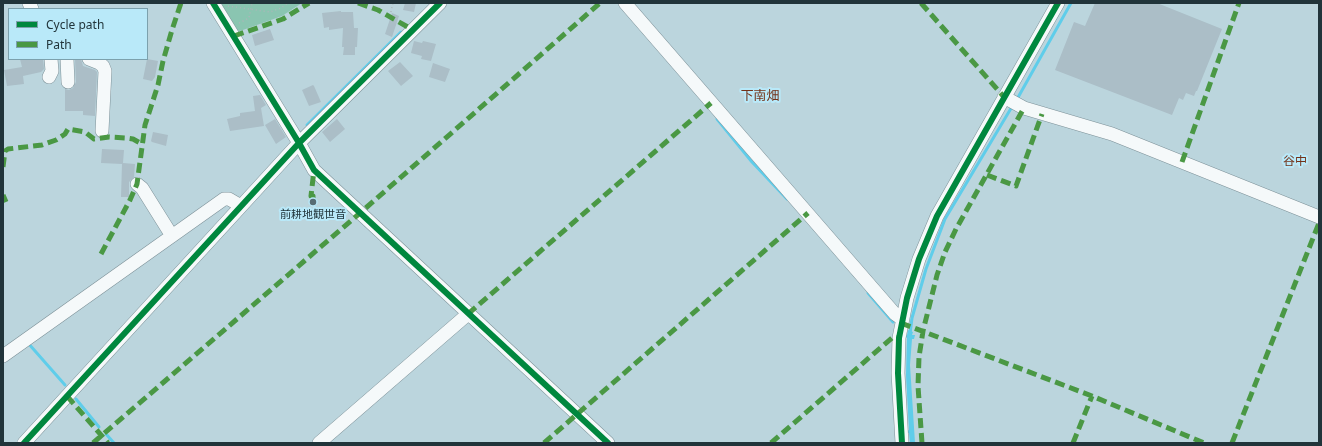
<!DOCTYPE html>
<html>
<head>
<meta charset="utf-8">
<style>
  body { margin:0 }
  #map { position:relative; width:1322px; height:446px; overflow:hidden; background:#bbd5dd; font-family:"Noto Sans",sans-serif }
  canvas { display:block }
  .frame { position:absolute; inset:0; border:4px solid #21343a; pointer-events:none }
  .legend { position:absolute; left:8px; top:8px; width:140px; height:52px; box-sizing:border-box; background:#b9e9f9; border:1px solid #7ca1ad; margin:0; padding:5px 7px; list-style:none; font-size:12px; color:#21343a }
  .legend li { display:flex; align-items:center; gap:8px; height:20px }
  .legend b { width:20px; border:1px solid #7ca1ad }
</style>
</head>
<body>
<div id="map">
<canvas width="1322" height="446"></canvas>
<div class="frame"></div>
<ul class="legend">
<li><b style="height:5px;background:#00873e"></b>Cycle path</li>
<li><b style="height:5px;background:#4a9844"></b>Path</li>
</ul>
</div>
<script>
const c = document.querySelector('canvas').getContext('2d');
c.lineJoin = 'round';
function fill(path, color) { c.fillStyle = color; c.fill(path, 'evenodd'); }
const toPath = rows => new Path2D(rows.map(r => 'M' + r).join(''));
function trace(path, color, width, dash) { c.strokeStyle = color; c.lineWidth = width; c.lineCap = dash ? 'butt' : 'round'; c.setLineDash(dash || []); c.stroke(path); }
function label(font, color, halo, rows, align = 'center') {
  c.font = font + ' "Noto Sans","Noto Sans JP",sans-serif'; c.lineWidth = 4; c.setLineDash([]); c.textBaseline = 'middle'; c.strokeStyle = halo; c.fillStyle = color; for (const [text, x, y, turn = 0] of rows) {
    c.save(); c.translate(x, y); c.rotate((+turn || 0) * Math.PI / 180); c.textAlign = isNaN(turn) ? turn : align; if (halo) c.strokeText(text, 0, 0); c.fillText(text, 0, 0); c.restore();
  }
}
fill(toPath([
  [219,3,302,3,282,16,240,31,235,30]
]), '#8ac5b1');
fill(toPath([
  [908,330,913,332,912,335,915,335,914,339,912,339,910,365,915,443,910,443,909,433,907,433,907,431,909,430,906,375,907,338,905,336,907,335]
]), '#5fcdea');
trace(toPath([
  [1016,101,1071,3],
  [717,119,752,162,787,199],
  [307,125,401,32],
  [868,293,893,322],
  [910,334,912,318,926,269,945,219,1013,105],
  [28,343,65,385],
  [76,399,99,427],
  [106,434,114,443]
]), '#5fcdea', 3);
fill(toPath([
  [405,3,416,3,414,12,403,10],
  [1095,3,1157,3,1222,29,1197,91,1196,91,1194,96,1186,93,1183,100,1179,98,1172,115,1055,70,1074,22,1085,26],
  [341,11,341,12,353,12,354,28,358,28,357,47,355,47,355,55,343,55,344,47,342,47,343,28,329,30,329,27,324,28,322,13],
  [392,13,399,16,392,37,385,34],
  [270,29,274,40,255,46,252,35],
  [414,41,422,43,423,41,436,44,431,61,421,59,422,56,411,53],
  [20,59,43,59,44,69,41,72,23,76,24,84,7,86,4,70,22,67],
  [75,59,81,59,83,66,95,70,97,72,95,116,83,115,83,111,65,111,65,89,69,90,73,88,76,82],
  [147,59,158,61,155,77,152,81,143,79],
  [400,62,413,76,401,86,388,71],
  [433,63,450,69,445,82,429,77],
  [313,85,314,86,321,102,309,106,302,90],
  [260,95,266,105,261,108,264,126,230,131,227,119,240,116,240,113,255,111,253,96],
  [275,119,286,137,276,144,265,125],
  [337,119,345,129,330,142,322,132],
  [153,132,168,135,166,146,152,142,151,141],
  [102,149,124,150,123,163,135,164,134,177,129,182,129,197,121,197,122,164,101,163]
]), '#abbec7');
const minor = toPath([
  [29,3,32,9],
  [213,3,299,143,314,170,608,443],
  [625,3,895,314,902,319],
  [67,59,68,82],
  [89,59,99,63,103,66,105,71,102,131],
  [49,77,52,71,51,59],
  [1004,97,1024,108,1112,134,1319,217],
  [137,184,142,188,172,236],
  [3,356,224,199,229,199,241,206],
  [24,443,299,143,440,3],
  [319,443,468,314],
  [902,443,898,373,899,338,907,298,919,259,937,216,1058,3]
]);
trace(minor, '#7d9198', 14);
trace(toPath([
  [228,6,270,12,281,8,288,3],
  [390,16,393,3],
  [239,23,249,18,252,3]
]), '#acb6b9', 1.5, [1, 3]);
trace(minor, '#f5f9fa', 13);
trace(toPath([
  [358,3,378,10,413,30],
  [921,3,1004,97],
  [234,36,283,19,309,3],
  [1182,162,1239,3],
  [3,167,5,151,8,149,42,145,56,140,65,134,68,129,85,132,94,139,109,137,126,138,133,139,142,144],
  [987,175,1016,186,1042,114],
  [3,195,6,202],
  [313,199,313,196,311,196,314,170],
  [101,254,130,200,137,184,145,125,158,85,163,61,172,30,181,3],
  [468,314,711,103],
  [901,323,1092,396,1204,443],
  [67,396,108,443],
  [93,443,360,213,600,3],
  [544,443,808,213],
  [771,443,893,337,899,338],
  [922,443,918,386,919,357,923,331,937,275,945,252,956,229,1024,108],
  [1073,443,1092,396],
  [1232,443,1319,223]
]), '#4a9844', 5, [10, 5]);
trace(toPath([
  [213,3,299,143,314,170,608,443],
  [24,443,299,143,440,3],
  [902,443,898,373,899,338,907,298,919,259,937,216,1058,3]
]), '#00873e', 6);
for (const [x, y, r, color] of [
  [313,202,4,"#576c73"]
]) { const dot = new Path2D(); dot.arc(x, y, r, 0, 2 * Math.PI); c.fillStyle = color; c.fill(dot); trace(dot, '#b9e9f9', 1.5); }
label('11px', '#21343a', '#b9e9f9', [
  ["前耕地観世音",313,215]
]);
label('12px', '#733218', '#b9e9f9', [
  ["谷中",1295,162]
]);
label('13px', '#733218', '#b9e9f9', [
  ["下南畑",760,96]
]);
</script>
</body>
</html>
